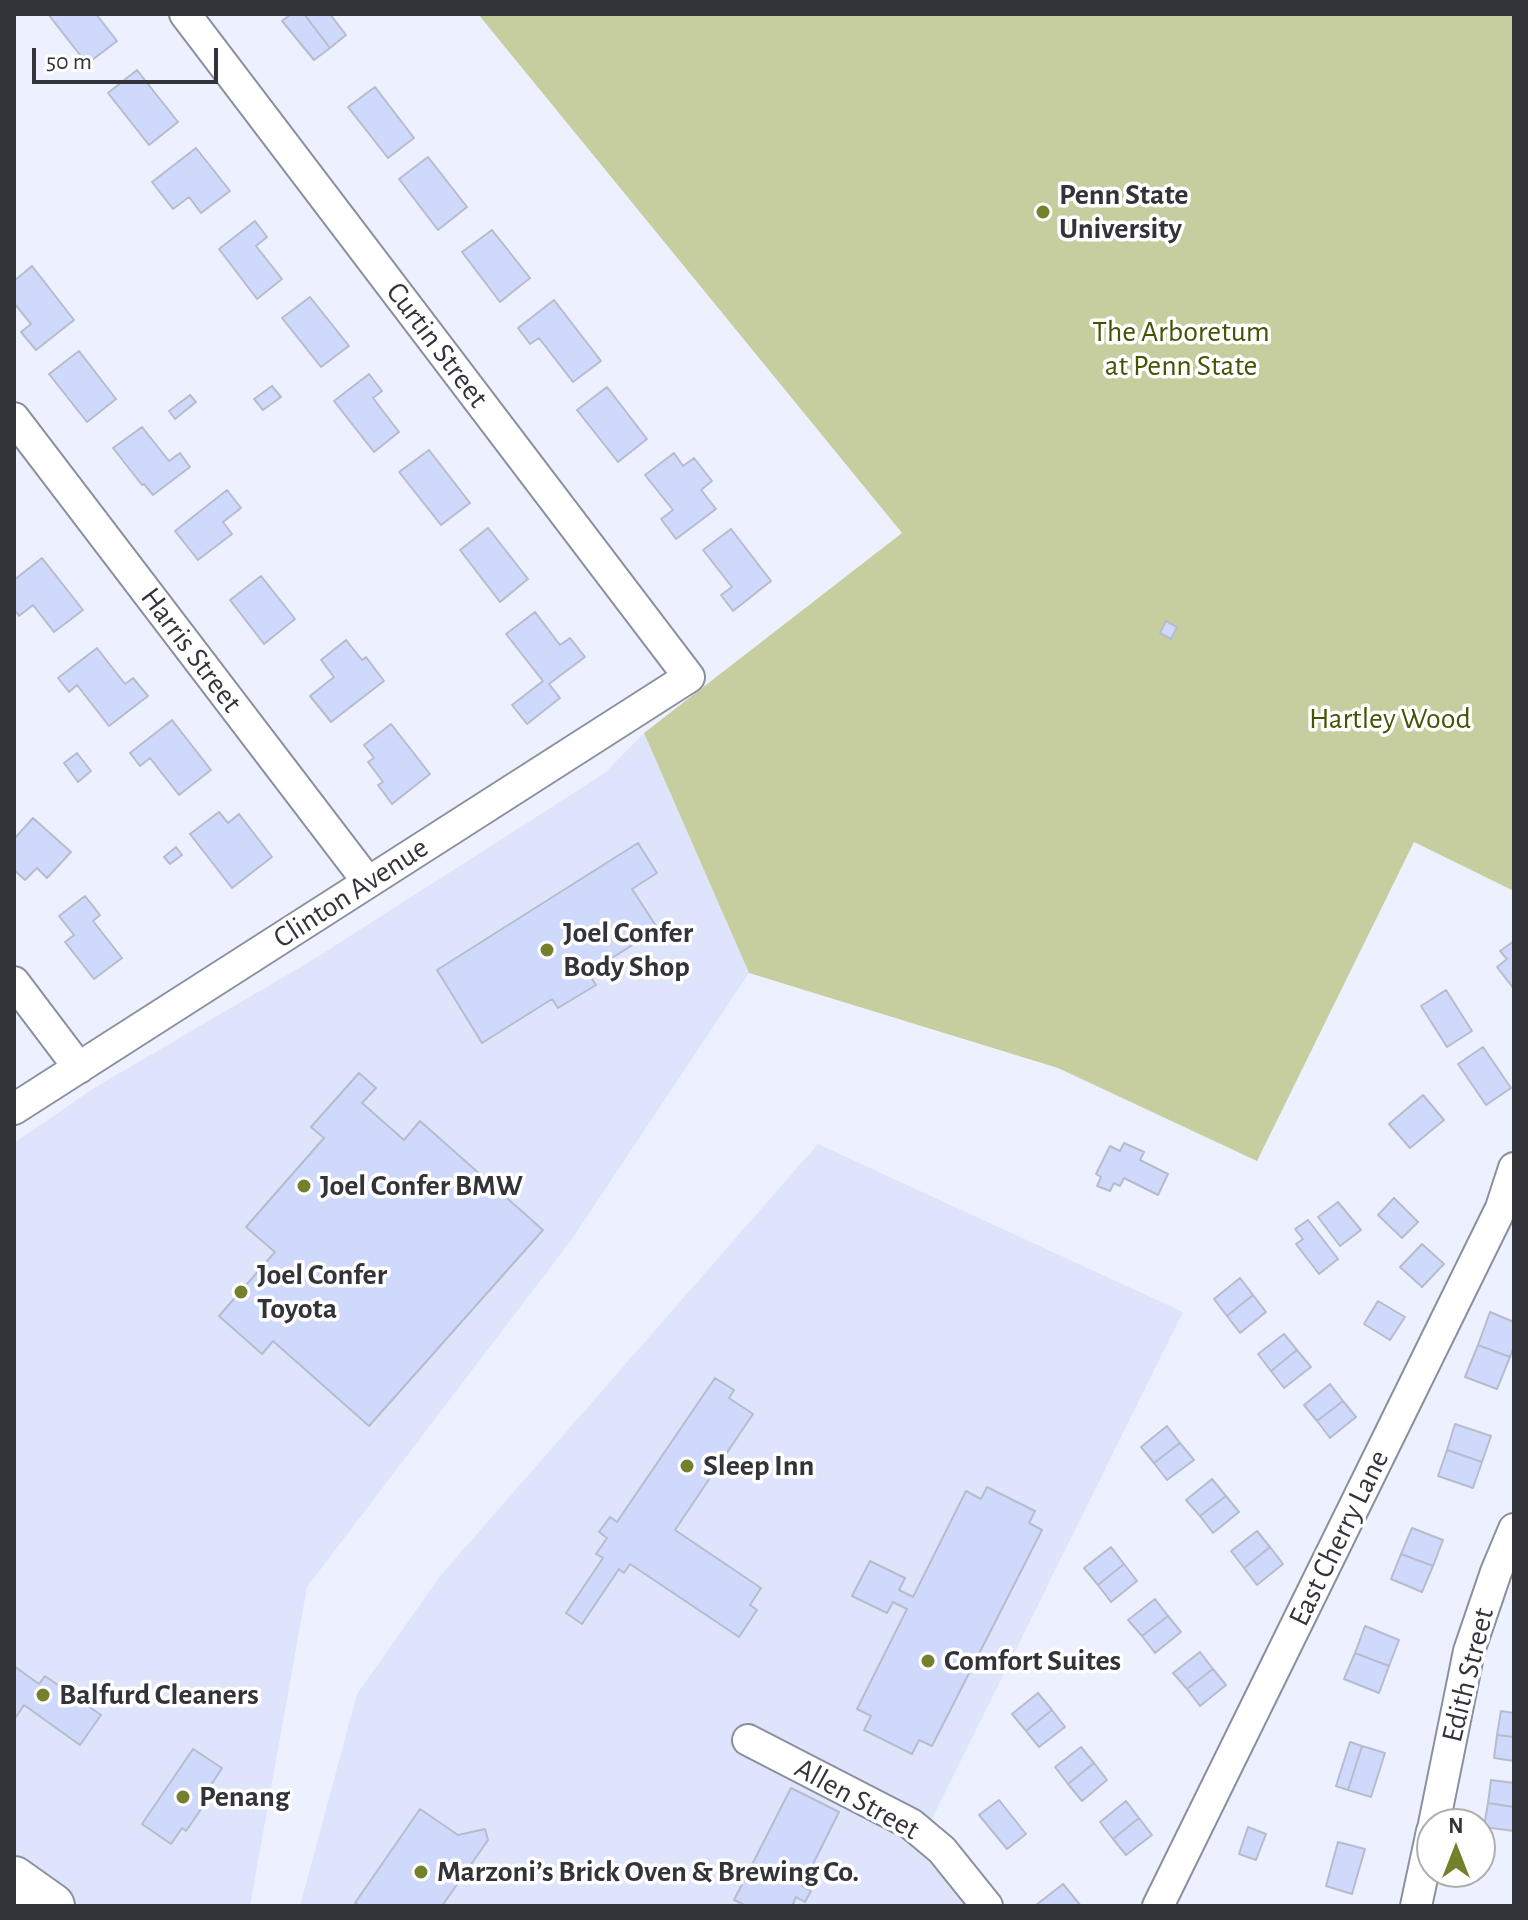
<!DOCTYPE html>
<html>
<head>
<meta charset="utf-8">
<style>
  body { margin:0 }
  #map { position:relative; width:1528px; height:1920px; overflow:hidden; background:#edf1ff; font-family:"Alegreya Sans",sans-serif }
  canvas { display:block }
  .frame { position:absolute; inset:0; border:16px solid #32343a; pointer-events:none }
  .north { position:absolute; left:1416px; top:1808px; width:80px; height:80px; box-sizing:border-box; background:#fff; border:2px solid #adaeb0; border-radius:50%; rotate:0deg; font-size:22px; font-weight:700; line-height:32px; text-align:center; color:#32343a }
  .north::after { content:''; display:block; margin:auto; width:28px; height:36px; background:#75802c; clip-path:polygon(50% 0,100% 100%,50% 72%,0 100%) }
  .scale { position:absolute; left:32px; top:48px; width:186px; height:36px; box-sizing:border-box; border:4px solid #32343a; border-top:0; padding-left:10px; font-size:24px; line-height:28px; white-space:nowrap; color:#32343a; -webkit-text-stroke:6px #fff; paint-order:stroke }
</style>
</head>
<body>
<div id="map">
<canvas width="1528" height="1920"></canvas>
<div class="frame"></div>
<div class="north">N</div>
<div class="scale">50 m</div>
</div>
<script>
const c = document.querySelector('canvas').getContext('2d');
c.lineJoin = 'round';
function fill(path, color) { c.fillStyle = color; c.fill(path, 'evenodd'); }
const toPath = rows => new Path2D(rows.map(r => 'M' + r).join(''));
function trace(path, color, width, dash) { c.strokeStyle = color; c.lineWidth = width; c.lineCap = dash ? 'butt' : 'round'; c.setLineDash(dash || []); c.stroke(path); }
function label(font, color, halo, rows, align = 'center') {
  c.font = font + ' "Alegreya Sans",sans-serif'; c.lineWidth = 7; c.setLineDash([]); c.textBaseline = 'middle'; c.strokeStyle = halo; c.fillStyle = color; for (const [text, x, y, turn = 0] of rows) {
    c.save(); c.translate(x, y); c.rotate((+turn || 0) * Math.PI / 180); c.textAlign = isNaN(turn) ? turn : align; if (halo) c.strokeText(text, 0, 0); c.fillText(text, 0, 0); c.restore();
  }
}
fill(toPath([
  [644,733,749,973,572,1239,307,1587,250,1906,14,1906,14,1143,94,1088,311,961,605,773],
  [818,1144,1183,1312,924,1835,990,1906,300,1906,357,1694,441,1575]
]), '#dde4fc');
fill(toPath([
  [478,14,1514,14,1514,891,1414,842,1257,1161,1058,1068,749,973,644,733,902,533]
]), '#c6cea0');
const building = toPath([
  [48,14,96,14,117,41,87,64,48,14],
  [291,14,304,14,330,48,314,60,282,21,291,14],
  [304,14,330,14,346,35,330,48,304,14],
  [137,70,178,122,149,145,108,93,137,70],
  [375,87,414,138,388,158,348,107,375,87],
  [196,148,230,191,201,213,189,197,173,209,152,182,196,148],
  [428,157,467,207,438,230,399,179,428,157],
  [255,221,267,237,256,246,282,279,257,299,219,249,255,221],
  [492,230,530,278,500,302,462,252,492,230],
  [32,266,74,320,36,350,21,332,31,324,14,303,14,281,32,266],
  [310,297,349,346,321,367,282,318,310,297],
  [554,300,601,361,573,382,539,338,530,344,518,328,554,300],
  [79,351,116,399,87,422,49,374,79,351],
  [369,374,382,391,373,398,399,432,374,452,334,401,369,374],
  [272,386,281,397,263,410,254,399,272,386],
  [607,387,647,439,618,462,577,410,607,387],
  [190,395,196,402,175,419,169,411,190,395],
  [142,427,169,461,180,453,190,467,153,495,144,484,142,485,113,448,142,427],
  [429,450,470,503,441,525,399,472,429,450],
  [674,453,683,466,694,458,712,481,701,490,716,509,676,539,661,519,673,510,645,475,674,453],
  [227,490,241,508,223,522,232,534,198,560,175,531,227,490],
  [488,528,528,579,500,602,460,550,488,528],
  [731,529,771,581,733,611,721,595,732,587,703,550,731,529],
  [42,558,83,610,54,632,33,605,19,616,14,609,14,580,42,558],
  [261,576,295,619,264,644,230,600,261,576],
  [535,612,560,645,570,638,585,657,549,684,560,698,527,724,512,705,543,681,506,634,535,612],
  [1166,621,1177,627,1171,639,1160,633,1166,621],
  [346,640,362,660,366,657,384,681,331,722,310,696,334,677,321,660,346,640],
  [97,648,125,684,133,678,148,696,109,726,77,685,69,692,58,678,97,648],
  [172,720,211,770,179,795,150,758,140,766,130,753,172,720],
  [391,724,430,774,392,804,378,785,383,782,368,762,374,758,364,745,391,724],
  [77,753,91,771,78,782,64,763,77,753],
  [219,812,228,823,239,814,272,857,232,888,190,834,219,812],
  [33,818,71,852,47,878,37,868,25,880,14,870,14,839,33,818],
  [638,843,657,873,632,889,658,929,588,973,596,985,558,1008,552,999,482,1043,437,970,638,843],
  [176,847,182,855,170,864,164,857,176,847],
  [85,896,100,915,93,921,122,958,94,979,65,942,74,935,59,916,85,896],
  [1514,941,1514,989,1497,967,1507,959,1500,951,1514,941],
  [1446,990,1472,1031,1447,1047,1421,1006,1446,990],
  [1483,1047,1511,1088,1486,1105,1458,1064,1483,1047],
  [359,1073,376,1088,362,1103,404,1140,420,1121,543,1230,369,1426,273,1341,262,1354,219,1316,275,1252,246,1227,324,1138,311,1127,359,1073],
  [1423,1095,1444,1120,1410,1148,1389,1124,1423,1095],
  [1124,1143,1144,1152,1140,1160,1168,1174,1158,1195,1124,1178,1120,1186,1114,1183,1110,1191,1097,1186,1101,1177,1096,1174,1110,1146,1120,1151,1124,1143],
  [1394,1198,1418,1222,1402,1238,1378,1215,1394,1198],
  [1338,1202,1361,1230,1340,1246,1318,1217,1338,1202],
  [1308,1220,1338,1259,1319,1274,1296,1244,1303,1239,1295,1229,1308,1220],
  [1422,1244,1444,1264,1422,1287,1400,1267,1422,1244],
  [1240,1278,1253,1295,1227,1316,1214,1299,1240,1278],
  [1253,1295,1266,1312,1240,1333,1227,1316,1253,1295],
  [1378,1301,1405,1317,1390,1340,1364,1324,1378,1301],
  [1490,1312,1514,1322,1514,1346,1510,1357,1478,1345,1490,1312],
  [1284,1334,1297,1350,1271,1371,1258,1354,1284,1334],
  [1478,1345,1510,1357,1497,1389,1465,1377,1478,1345],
  [1297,1350,1311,1367,1284,1388,1271,1371,1297,1350],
  [715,1378,734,1390,729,1398,753,1414,675,1530,761,1588,750,1605,757,1610,739,1637,630,1564,624,1573,619,1569,582,1624,566,1613,603,1558,596,1554,607,1538,599,1532,610,1517,617,1522,715,1378],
  [1330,1384,1343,1401,1317,1421,1304,1405,1330,1384],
  [1343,1401,1356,1417,1330,1438,1317,1421,1343,1401],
  [1455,1424,1491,1436,1482,1462,1447,1450,1455,1424],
  [1167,1426,1180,1443,1154,1463,1141,1447,1167,1426],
  [1180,1443,1194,1460,1167,1480,1154,1463,1180,1443],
  [1447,1450,1482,1462,1473,1488,1438,1476,1447,1450],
  [1212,1479,1226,1496,1200,1516,1186,1500,1212,1479],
  [987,1487,1035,1511,1029,1523,1042,1530,932,1746,919,1740,912,1754,864,1730,871,1716,857,1709,907,1609,893,1602,887,1613,852,1596,870,1561,905,1578,899,1590,913,1597,966,1491,981,1499,987,1487],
  [1226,1496,1239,1512,1213,1533,1200,1516,1226,1496],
  [1412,1528,1443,1540,1433,1566,1401,1554,1412,1528],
  [1257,1531,1270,1547,1244,1568,1231,1551,1257,1531],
  [1111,1547,1124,1564,1098,1585,1084,1568,1111,1547],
  [1270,1547,1283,1564,1257,1585,1244,1568,1270,1547],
  [1401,1554,1433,1566,1422,1592,1391,1579,1401,1554],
  [1124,1564,1137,1581,1111,1602,1098,1585,1124,1564],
  [1155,1599,1168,1616,1142,1636,1128,1620,1155,1599],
  [1168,1616,1181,1632,1155,1653,1142,1636,1168,1616],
  [1365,1626,1399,1640,1389,1666,1355,1653,1365,1626],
  [1200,1652,1213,1669,1187,1689,1173,1673,1200,1652],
  [1355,1653,1389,1666,1379,1693,1344,1679,1355,1653],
  [14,1666,39,1684,45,1676,101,1715,80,1745,24,1705,14,1720,14,1666],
  [1213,1669,1226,1685,1200,1706,1187,1689,1213,1669],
  [1038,1693,1052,1710,1026,1731,1012,1714,1038,1693],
  [1052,1710,1065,1727,1039,1747,1026,1731,1052,1710],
  [1501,1711,1514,1713,1514,1737,1497,1735,1501,1711],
  [1497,1735,1514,1737,1514,1761,1494,1758,1497,1735],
  [1350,1742,1362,1746,1348,1790,1336,1786,1350,1742],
  [1362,1746,1385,1753,1371,1797,1348,1790,1362,1746],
  [1081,1747,1094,1763,1068,1784,1055,1767,1081,1747],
  [193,1749,222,1768,204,1796,208,1799,186,1831,182,1828,171,1844,142,1824,193,1749],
  [1094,1763,1107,1780,1082,1801,1068,1784,1094,1763],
  [1491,1780,1514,1783,1514,1807,1488,1803,1491,1780],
  [791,1788,839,1812,802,1886,811,1891,805,1902,796,1897,792,1906,747,1906,734,1900,791,1788],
  [999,1800,1026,1834,1007,1849,979,1815,999,1800],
  [1126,1801,1139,1818,1113,1839,1100,1822,1126,1801],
  [1488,1803,1514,1807,1514,1831,1484,1827,1488,1803],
  [420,1809,458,1835,485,1829,488,1840,442,1906,360,1906,355,1903,420,1809],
  [1139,1818,1152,1835,1126,1855,1113,1839,1139,1818],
  [1248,1827,1266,1834,1256,1860,1239,1854,1248,1827],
  [1338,1842,1365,1849,1352,1894,1326,1886,1338,1842],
  [1063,1884,1081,1906,1036,1906,1036,1905,1063,1884]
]);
fill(building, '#cfd9fc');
trace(building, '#b7bccc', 2);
const street = toPath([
  [14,418,368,882],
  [14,982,79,1068],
  [14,1109,689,677,185,14],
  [748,1740,911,1824,942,1850,987,1906],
  [1434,1824,1469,1651,1496,1572,1514,1529],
  [1158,1906,1501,1208,1514,1168],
  [1416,1906,1432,1831]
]);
const primary = toPath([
  [14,1879,52,1906]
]);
trace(street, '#8b909f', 34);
trace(primary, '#8b909f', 48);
trace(street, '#fff', 30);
trace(primary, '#fff', 44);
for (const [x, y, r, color] of [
  [1043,212,8,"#75802c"],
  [547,950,8,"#75802c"],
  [304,1186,8,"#75802c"],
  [241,1292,8,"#75802c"],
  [687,1466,8,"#75802c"],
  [928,1661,8,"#75802c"],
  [43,1695,8,"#75802c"],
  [183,1797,8,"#75802c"],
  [421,1872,8,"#75802c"]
]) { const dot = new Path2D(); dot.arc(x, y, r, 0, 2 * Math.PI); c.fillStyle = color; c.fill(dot); trace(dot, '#fff', 3); }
label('bold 30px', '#32343a', '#fff', [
  ["Penn State",1059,195],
  ["University",1059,229],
  ["Joel Confer",563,933],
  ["Body Shop",563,967],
  ["Joel Confer BMW",320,1186],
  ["Joel Confer",257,1275],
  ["Toyota",257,1309],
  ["Sleep Inn",703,1466],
  ["Comfort Suites",944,1661],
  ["Balfurd Cleaners",59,1695],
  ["Penang",199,1797],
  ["Marzoni’s Brick Oven & Brewing Co.",437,1872]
], 'left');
label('30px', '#495106', '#fff', [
  ["The Arboretum",1181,332],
  ["at Penn State",1181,366],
  ["Hartley Wood",1390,719]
]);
label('30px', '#32343a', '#fff', [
  ["Curtin Street",437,345,53],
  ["Harris Street",191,650,53],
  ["Clinton Avenue",351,893,-33],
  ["East Cherry Lane",1339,1538,-64],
  ["Edith Street",1468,1675,-76],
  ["Allen Street",857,1799,29]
]);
</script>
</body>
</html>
